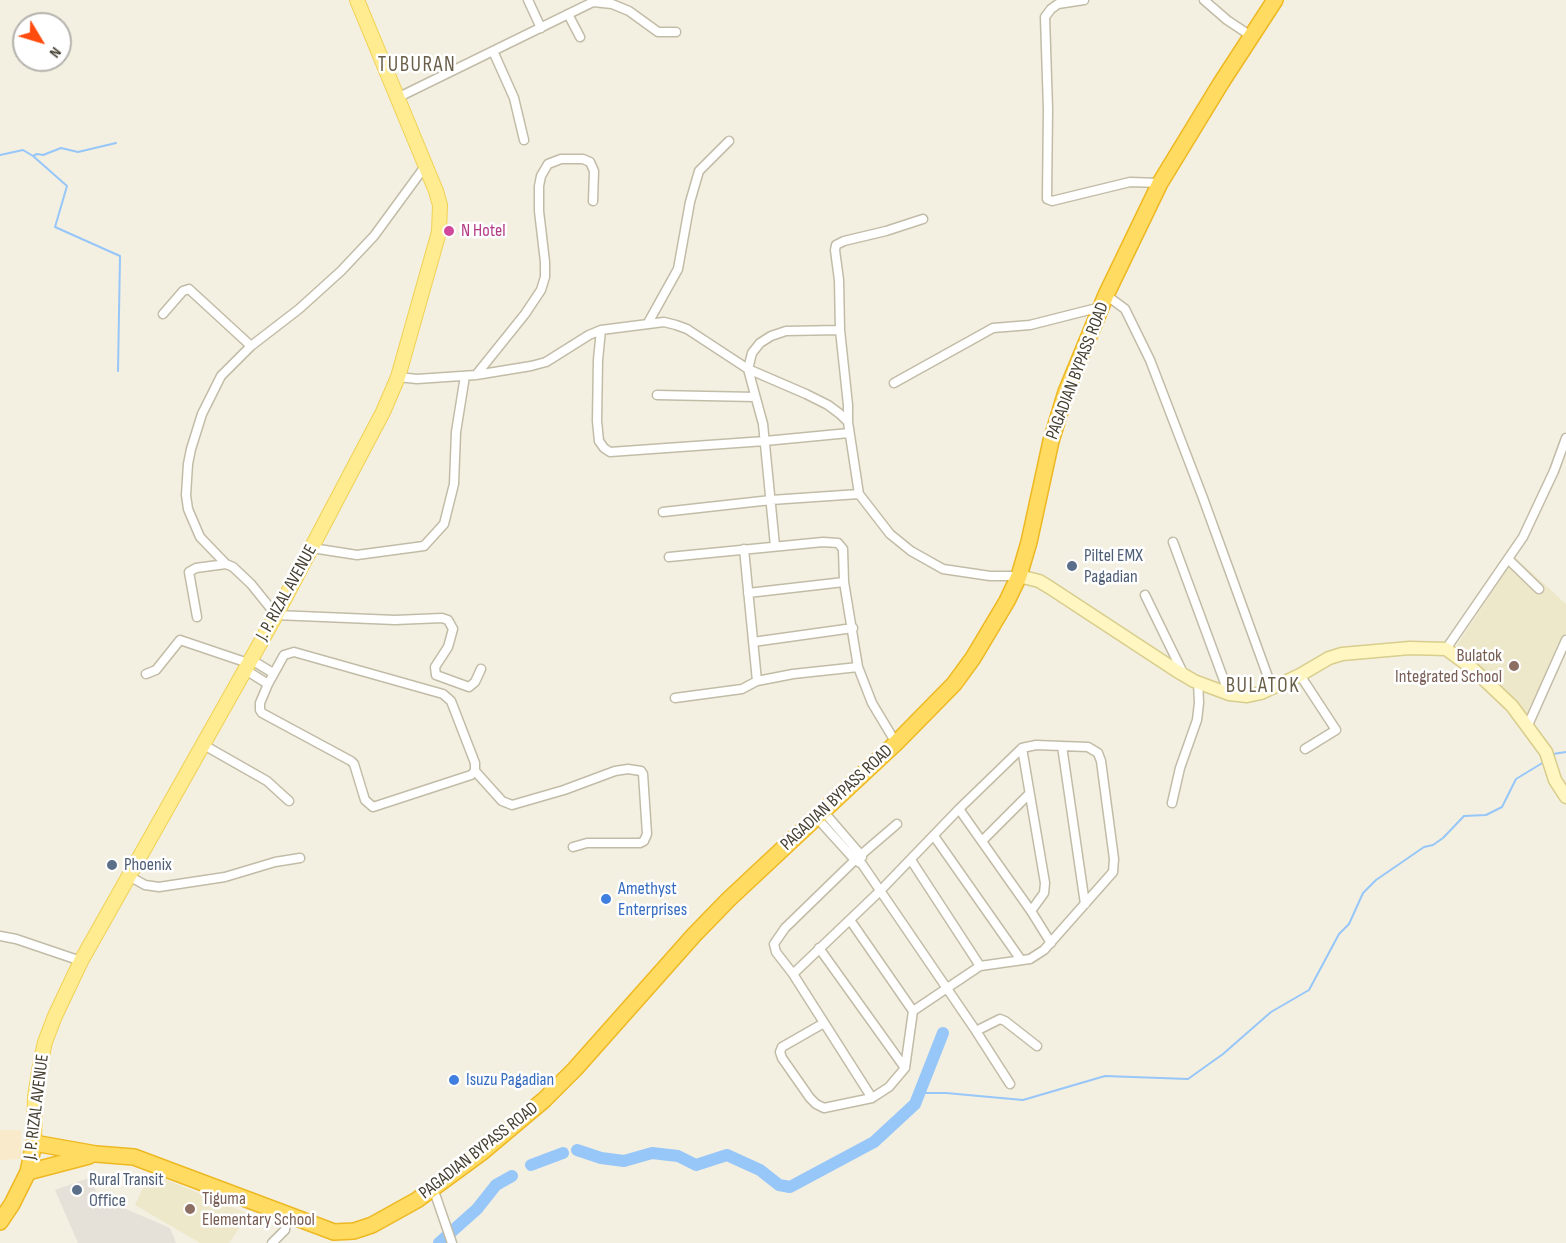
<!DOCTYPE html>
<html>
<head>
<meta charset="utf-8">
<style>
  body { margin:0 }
  #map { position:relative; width:1566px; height:1243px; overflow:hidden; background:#f3f0e2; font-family:"Sofia Sans Condensed",sans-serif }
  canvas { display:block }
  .north { position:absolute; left:12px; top:12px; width:60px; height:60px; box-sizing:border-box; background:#fff; border:2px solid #b5b3ad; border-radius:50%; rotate:128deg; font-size:16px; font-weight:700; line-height:24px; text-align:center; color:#454032 }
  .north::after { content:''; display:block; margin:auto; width:21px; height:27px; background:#ff4b0e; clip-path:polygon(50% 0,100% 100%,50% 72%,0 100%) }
</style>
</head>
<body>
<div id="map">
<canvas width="1566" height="1243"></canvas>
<div class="north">N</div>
</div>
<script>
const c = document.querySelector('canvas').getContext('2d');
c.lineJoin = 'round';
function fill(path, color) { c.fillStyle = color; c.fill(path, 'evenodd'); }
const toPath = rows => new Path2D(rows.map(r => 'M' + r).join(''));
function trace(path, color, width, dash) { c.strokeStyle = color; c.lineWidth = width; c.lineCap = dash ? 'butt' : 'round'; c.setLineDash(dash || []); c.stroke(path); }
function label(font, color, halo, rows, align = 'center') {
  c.font = font + ' "Sofia Sans Condensed",sans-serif'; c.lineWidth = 5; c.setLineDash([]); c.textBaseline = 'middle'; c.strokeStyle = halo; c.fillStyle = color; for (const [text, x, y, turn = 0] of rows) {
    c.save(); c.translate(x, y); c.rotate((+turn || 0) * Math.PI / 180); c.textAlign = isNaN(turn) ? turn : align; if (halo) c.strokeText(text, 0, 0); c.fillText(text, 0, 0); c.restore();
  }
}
fill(toPath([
  [0,1130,21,1130,21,1159,0,1160]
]), '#f8eaca');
fill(toPath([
  [89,1178,100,1198,170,1228,176,1243,78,1243,55,1190]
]), '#e5e0d8');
fill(toPath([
  [1515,557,1566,604,1566,633,1530,717,1455,648],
  [150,1173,249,1214,229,1243,200,1243,135,1205]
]), '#eee8ca');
trace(toPath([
  [0,155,23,150,33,156,37,154,43,155,61,148,78,152,116,143],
  [33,156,67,186,55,227,120,256,118,371],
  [1553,754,1566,752],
  [920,1093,946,1093,1023,1100,1105,1076,1188,1079,1223,1054,1271,1012,1309,990,1339,934,1349,924,1363,893,1376,880,1424,847,1433,845,1443,838,1464,816,1486,815,1502,807,1516,779,1544,762]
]), '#97c6f8', 2);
trace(toPath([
  [577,1150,601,1158,624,1161,652,1153,678,1156,696,1165,727,1155,760,1170,779,1185,790,1187,874,1142,915,1104,943,1033],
  [531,1165,563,1153],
  [439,1243,477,1209,496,1185,512,1176]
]), '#97c6f8', 12);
const street = toPath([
  [528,0,541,28],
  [1084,0,1058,4,1051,9,1045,17,1048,109,1047,199,1052,201,1130,182,1160,183],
  [1204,0,1227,20,1251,36],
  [568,14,580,37],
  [493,51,514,98,524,140],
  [399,97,593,2,612,4,629,11,658,32,676,32],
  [426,165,374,236,341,271,299,309,251,346,221,376,202,414,191,449,188,464,186,495,188,509,200,537,226,564,233,567,251,584,276,615,395,620,442,618,448,620,453,629,448,647,435,667,436,675,469,687,475,682,481,669],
  [1106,295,1125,309,1150,360,1203,498,1272,688],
  [163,314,183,291,189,289,251,346],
  [648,323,678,269,690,202,699,171,729,141],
  [601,330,598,360,597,421,599,441,604,448,610,452,765,441,849,433],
  [476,375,525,314,541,290,545,277,545,262,539,211,539,186,541,176,548,164,561,159,583,159,590,162,594,171,593,201],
  [398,377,417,379,476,375,531,366,546,362,589,335,601,330,664,322,676,325,687,329,748,369,806,394,828,405,840,414,848,422,859,494,890,534,911,551,943,569,990,576,1019,576],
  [894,383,993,328,1030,325,1101,307],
  [657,395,755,397],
  [848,422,848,405,840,330,839,280,835,250,836,245,844,241,886,231,923,219],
  [663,512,771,500,859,494],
  [1173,542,1229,694],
  [775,546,763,424,748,369,752,353,760,343,771,336,786,331,840,330],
  [312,548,357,555,424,546,444,524,454,484,456,432,465,376],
  [744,549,757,681,793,674,858,667],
  [669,557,823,542,838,543,843,549,844,582,858,667,872,703,896,743],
  [1509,560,1539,589],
  [748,593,844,582],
  [1145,595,1184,675],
  [197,617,189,572,196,568,226,564],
  [753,642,853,628],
  [1446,649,1523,537,1554,471,1566,438],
  [250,659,273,673],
  [244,669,268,684],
  [146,674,156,670,180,640,248,663],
  [1300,675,1336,730,1305,749],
  [675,698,742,689,757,681],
  [1528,725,1566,640],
  [202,744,267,781,289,801],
  [1062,746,1085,904],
  [1022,748,1045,883,1044,893,1031,911],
  [475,771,471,775,373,807,365,800,354,764,351,761,262,713,260,710,260,703,268,684,284,655,294,652,443,694,451,701,475,763,475,771,502,801,512,805,564,790,615,771,628,769,641,771,643,774,647,834,644,841,640,843,587,843,573,847],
  [1172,803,1180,768,1197,720,1199,703,1198,682],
  [959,809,1031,911,1051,943],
  [824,812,861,855,862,857],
  [817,818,855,860,862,864,976,1031,1010,1084],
  [934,836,1021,960],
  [982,841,1029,794],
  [911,860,980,966],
  [129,876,145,885,159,887,225,877,275,862,300,858],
  [850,920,913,1011],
  [0,936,16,939,81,961],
  [819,948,905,1068],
  [793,974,880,891,959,809,1022,748,1036,745,1088,747,1098,753,1101,761,1114,859,1113,872,1044,950,1030,959,980,966,913,1011,905,1068,889,1087,872,1098,824,1108,816,1104,810,1098,782,1058,780,1052,782,1047,824,1023],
  [976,1031,1000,1019,1005,1021,1037,1046],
  [872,1098,793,974,776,952,774,944,785,928,855,860,897,824],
  [433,1188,452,1243],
  [272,1243,285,1230,287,1215]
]);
const secondary = toPath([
  [1019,576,1039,581,1049,587,1177,671,1194,681,1229,694,1247,696,1261,693,1300,675,1329,658,1342,654,1410,648,1446,649,1473,669,1512,706,1546,752,1555,780,1566,797]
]);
const primary = toPath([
  [34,1143,35,1097,40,1065,45,1042,55,1016,81,961,276,615,383,412,398,377,439,232,440,205,436,191,357,0]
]);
const highway = toPath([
  [28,1172,89,1156],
  [0,1222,12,1204,28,1172,34,1143,96,1154,134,1157,334,1232,354,1231,372,1225,417,1200,481,1153,544,1100,575,1069,694,935,729,899,896,743,954,684,973,658,1007,601,1019,576,1029,542,1051,441,1066,392,1106,295,1160,183,1221,83,1275,0]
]);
trace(street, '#c2bca7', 11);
trace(secondary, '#d8cd8c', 15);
trace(primary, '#f0d154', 16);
trace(highway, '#eeb822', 18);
trace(street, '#fff', 8);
trace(secondary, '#fff6c1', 12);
trace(primary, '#ffeb90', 14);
trace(highway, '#ffdb62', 15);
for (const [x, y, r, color] of [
  [449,231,6,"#d1479c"],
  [1072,566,6,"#5c6f8a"],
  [1514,666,6,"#8d6e63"],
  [112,865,6,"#5c6f8a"],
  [606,899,6,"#3f7fe0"],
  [454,1080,6,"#3f7fe0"],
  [77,1190,6,"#5c6f8a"],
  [190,1209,6,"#8d6e63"]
]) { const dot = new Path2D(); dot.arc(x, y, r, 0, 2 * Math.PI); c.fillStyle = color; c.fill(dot); trace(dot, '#fff', 2); }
label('18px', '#b23c85', '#fff', [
  ["N Hotel",461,231]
], 'left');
label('18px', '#454032', '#fff', [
  ["PAGADIAN BYPASS ROAD",1078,371,-69],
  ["J. P. RIZAL AVENUE",287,593,-61],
  ["PAGADIAN BYPASS ROAD",837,798,-43],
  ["J. P. RIZAL AVENUE",37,1107,-83],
  ["PAGADIAN BYPASS ROAD",479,1151,-38]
]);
label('18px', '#4e5e75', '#fff', [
  ["Piltel EMX",1084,556],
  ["Pagadian",1084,577],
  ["Phoenix",124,865],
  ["Rural Transit",89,1180],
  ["Office",89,1201]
], 'left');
label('18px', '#785e54', '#fff', [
  ["Bulatok",1502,656],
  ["Integrated School",1502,677],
  ["Tiguma",202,1199,"left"],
  ["Elementary School",202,1220,"left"]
], 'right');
label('18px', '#366cbe', '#fff', [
  ["Amethyst",618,889],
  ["Enterprises",618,910],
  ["Isuzu Pagadian",466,1080]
], 'left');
c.letterSpacing = '1.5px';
label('21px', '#695f48', '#fff', [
  ["TUBURAN",417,66],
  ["BULATOK",1263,687]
]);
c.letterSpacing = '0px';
</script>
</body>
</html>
